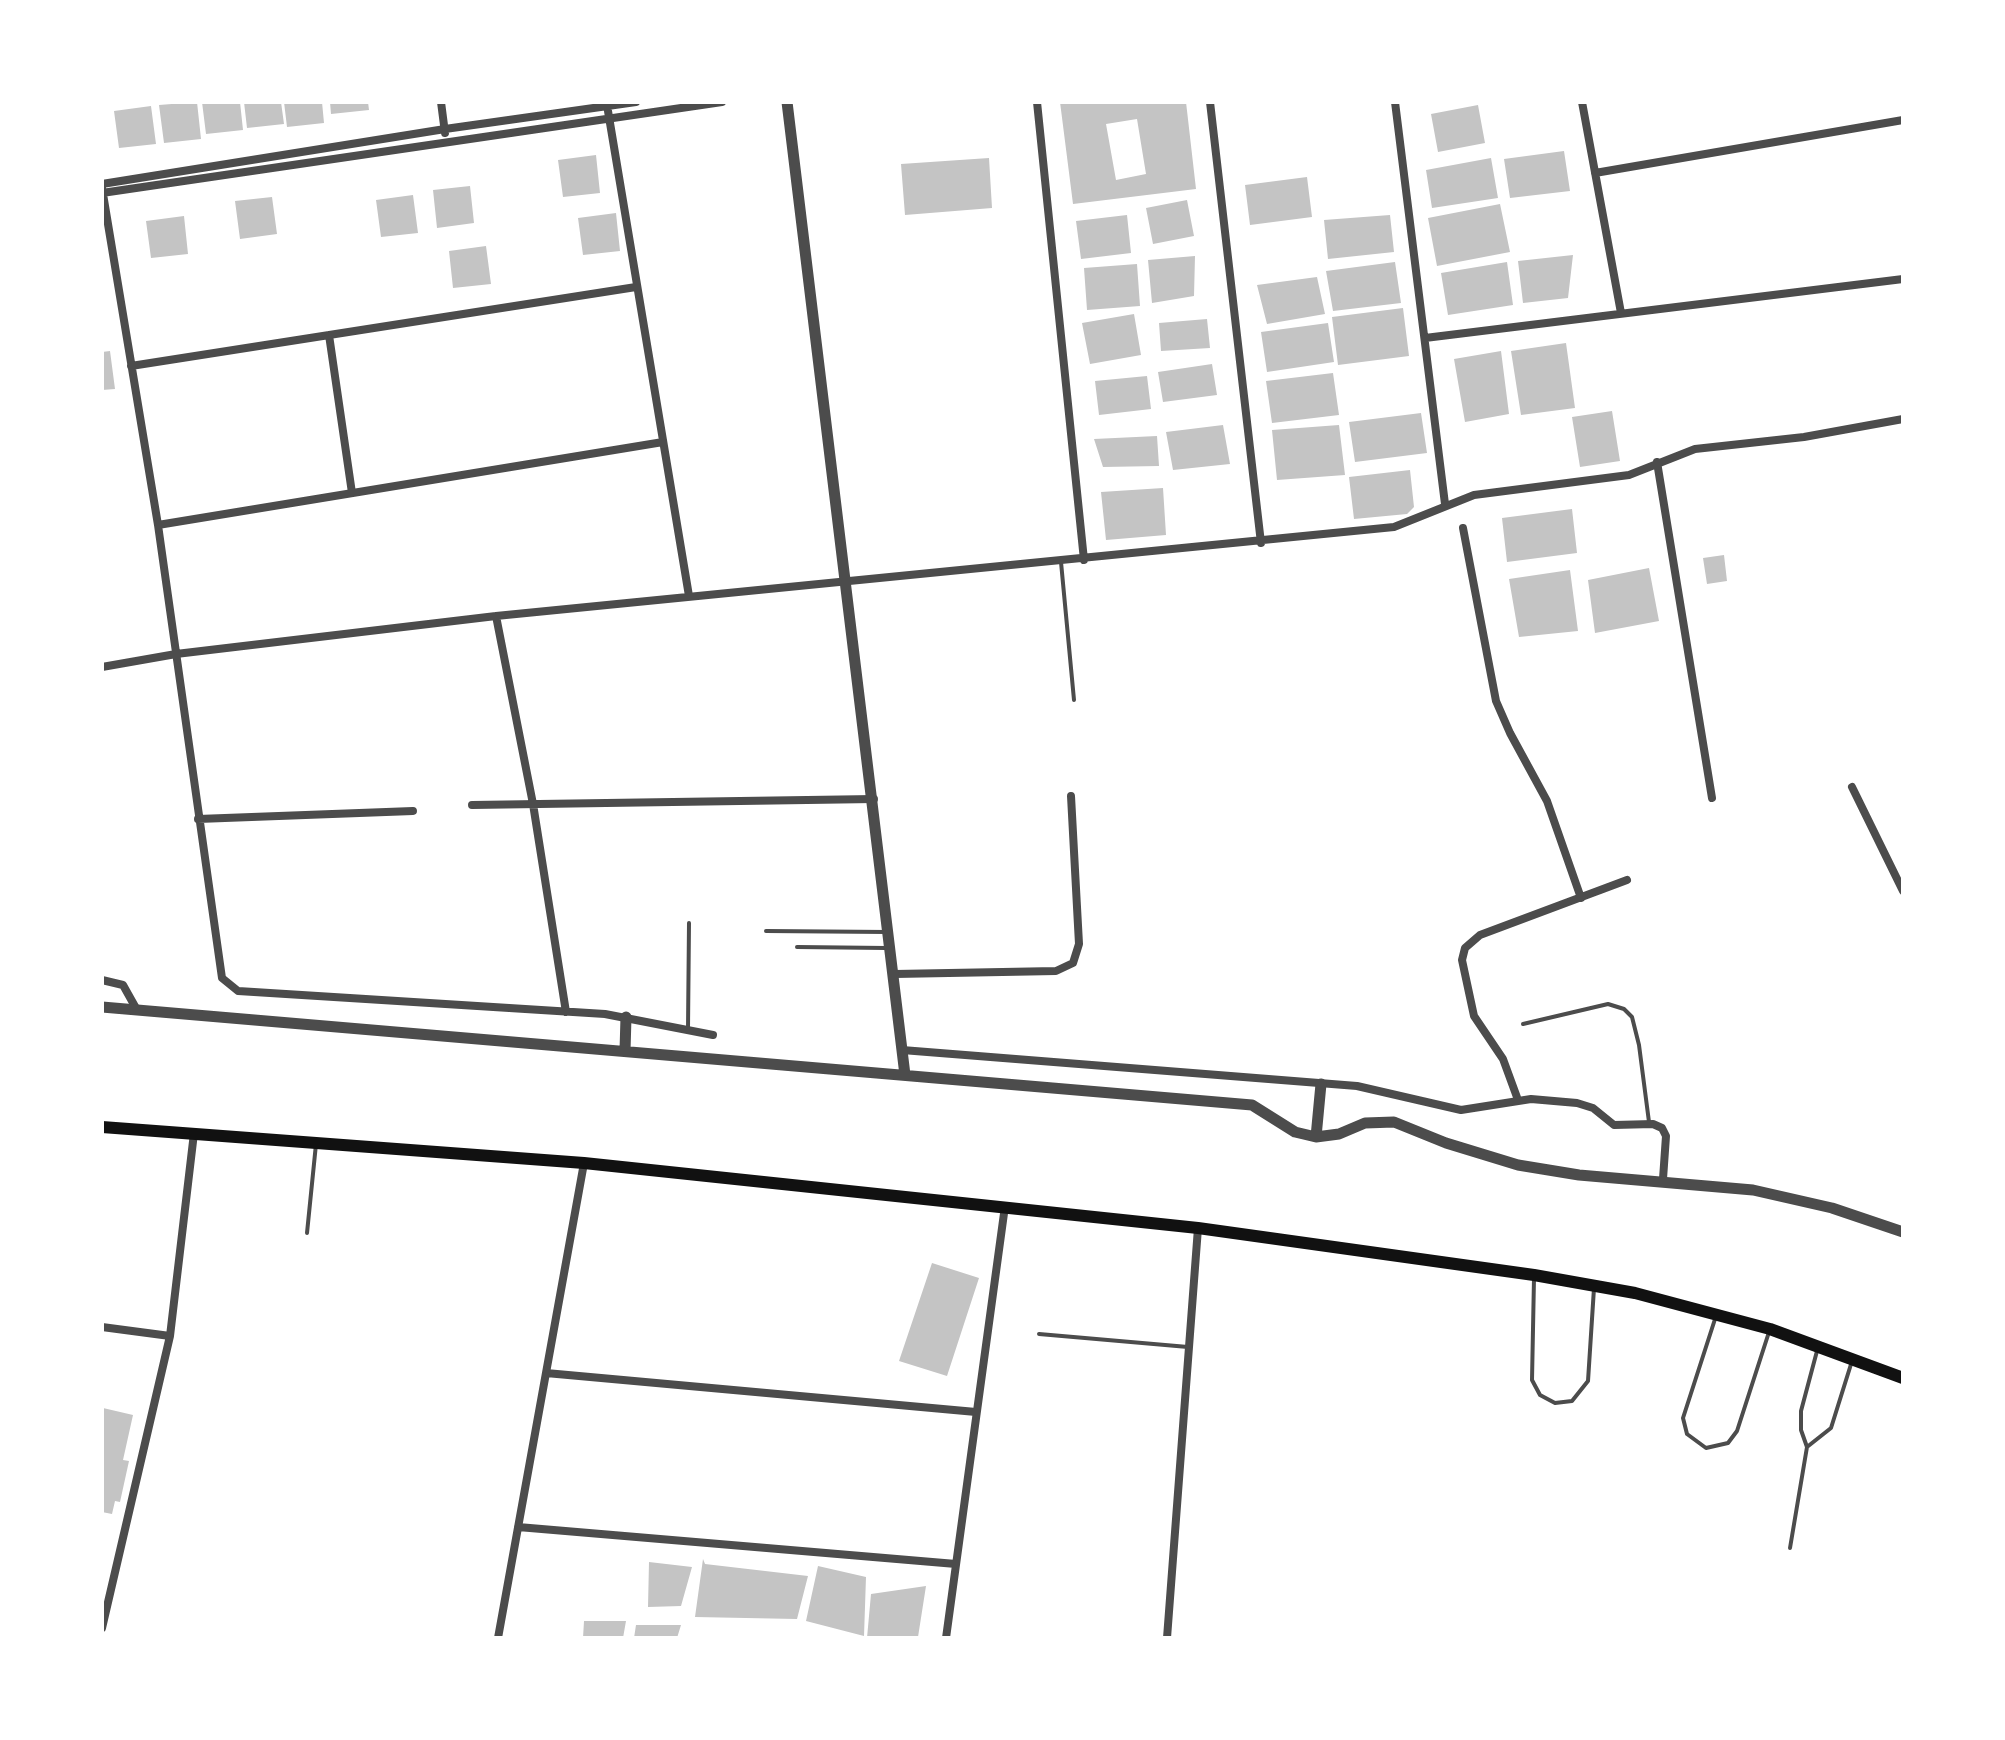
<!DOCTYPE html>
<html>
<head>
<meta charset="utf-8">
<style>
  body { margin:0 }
  #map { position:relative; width:2005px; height:1740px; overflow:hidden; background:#fff; font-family:Figtree,sans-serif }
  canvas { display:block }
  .frame { position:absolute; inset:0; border:104px solid #fff; pointer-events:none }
</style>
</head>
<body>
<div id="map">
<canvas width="2005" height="1740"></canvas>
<div class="frame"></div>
</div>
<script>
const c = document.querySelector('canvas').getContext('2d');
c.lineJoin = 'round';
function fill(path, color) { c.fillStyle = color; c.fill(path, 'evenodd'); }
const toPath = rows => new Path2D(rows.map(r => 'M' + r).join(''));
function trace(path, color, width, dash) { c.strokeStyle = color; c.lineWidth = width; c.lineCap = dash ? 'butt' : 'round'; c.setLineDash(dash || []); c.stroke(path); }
fill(toPath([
  [197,102,201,139,164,143,159,105],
  [202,102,240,102,243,130,206,134],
  [244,102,281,102,284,124,247,128],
  [284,102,322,102,324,123,287,127],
  [330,102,368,102,369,110,331,114],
  [1060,102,1186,102,1196,189,1073,204],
  [1137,119,1146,174,1116,180,1106,124],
  [1478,105,1485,143,1438,152,1431,114],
  [151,106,156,144,119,148,114,111],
  [1564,151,1570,191,1510,198,1504,159],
  [596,155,600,193,563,197,558,160],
  [989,158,992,208,905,215,901,164],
  [1491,158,1498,198,1432,208,1426,170],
  [1307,177,1312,217,1250,225,1245,185],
  [470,186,474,223,437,228,433,190],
  [413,195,418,233,381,237,376,200],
  [272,197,277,234,240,239,235,201],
  [1187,200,1194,236,1153,244,1146,208],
  [1500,204,1510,252,1437,266,1428,218],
  [616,213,620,251,583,255,578,218],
  [1127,215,1131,253,1081,259,1076,221],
  [1390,215,1394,252,1328,259,1324,220],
  [184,216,188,254,151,258,146,221],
  [486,246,491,284,453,288,449,251],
  [1573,255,1568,298,1523,303,1518,261],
  [1195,256,1194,296,1152,303,1148,260],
  [1395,262,1401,303,1333,311,1326,271],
  [1507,262,1513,305,1448,315,1441,273],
  [1137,264,1140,306,1087,310,1084,268],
  [1317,277,1325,314,1267,324,1257,285],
  [1403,308,1409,356,1338,365,1332,317],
  [1134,314,1141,355,1090,364,1082,323],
  [1207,319,1210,348,1161,351,1159,323],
  [1328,323,1334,362,1267,372,1261,332],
  [1566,343,1575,408,1521,415,1511,351],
  [110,351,115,389,102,390,102,352],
  [1501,351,1509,414,1465,422,1454,359],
  [1212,364,1217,395,1163,402,1158,372],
  [1333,373,1339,415,1272,423,1266,381],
  [1147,376,1151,409,1099,415,1095,381],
  [1612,411,1620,461,1580,467,1572,417],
  [1421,413,1427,453,1355,462,1349,422],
  [1223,425,1230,464,1173,470,1166,432],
  [1339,425,1345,475,1277,480,1272,430],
  [1157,436,1159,466,1103,467,1094,439],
  [1410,470,1414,507,1407,514,1354,519,1349,477],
  [1163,488,1166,535,1106,540,1101,492],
  [1572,509,1577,553,1507,562,1502,518],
  [1724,555,1727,581,1707,584,1703,558],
  [1649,568,1659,621,1595,633,1588,580],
  [1570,570,1578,631,1519,637,1509,579],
  [932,1263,979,1278,947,1376,899,1361],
  [103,1408,133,1415,123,1460,129,1461,120,1502,115,1501,112,1514,102,1512],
  [703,1559,705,1564,808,1576,797,1619,695,1617],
  [649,1562,692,1567,681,1606,648,1607],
  [818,1566,866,1577,864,1636,806,1621],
  [926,1586,918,1637,867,1638,871,1594],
  [584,1621,626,1621,623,1638,583,1638],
  [636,1625,681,1625,677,1638,634,1638]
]), '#c4c4c4');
trace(toPath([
  [1061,562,1074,700],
  [766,931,887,932],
  [797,947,886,948],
  [1523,1024,1608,1004,1624,1009,1632,1017,1639,1045,1649,1122],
  [688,1029,689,923],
  [307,1233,316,1144],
  [1534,1278,1532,1380,1540,1395,1555,1403,1572,1401,1588,1381,1594,1288],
  [1716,1316,1683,1418,1687,1434,1706,1448,1728,1443,1737,1431,1769,1332],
  [1039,1334,1188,1347],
  [1807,1447,1831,1428,1852,1361],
  [1790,1548,1807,1447,1801,1430,1801,1411,1817,1351]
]), '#4c4c4c', 4);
trace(toPath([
  [441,102,445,133],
  [1037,102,1084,560],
  [1210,102,1261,543],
  [1395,102,1445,504],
  [1582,102,1621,313],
  [608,111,689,596],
  [1595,173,1903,120],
  [102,184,445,129,636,102],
  [102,188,158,525,222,978,238,991,605,1014,713,1035],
  [102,193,722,102],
  [329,335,352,493],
  [1425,338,1903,279],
  [131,366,636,287],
  [1657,462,1712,798],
  [158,525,663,442],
  [1463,528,1496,701,1510,733,1547,801,1581,898],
  [496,616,533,804,566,1012],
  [102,667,176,654,496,616,1394,527,1474,495,1629,475,1695,449,1804,437,1903,419],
  [1852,787,1903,891],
  [472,805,874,799],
  [198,819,413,811],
  [895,974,1056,971,1073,963,1079,944,1071,796],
  [102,980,123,985,137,1010],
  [902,1050,1357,1086,1461,1110,1531,1099,1577,1103,1593,1108,1614,1125,1653,1124,1662,1128,1666,1136,1663,1179],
  [1518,1100,1503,1059,1474,1016,1462,960,1465,948,1480,935,1627,880],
  [102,1327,170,1336],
  [546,1373,976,1412],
  [518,1527,956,1564],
  [102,1628,170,1336,194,1133],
  [498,1638,584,1163],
  [946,1638,1005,1206],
  [1167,1638,1198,1228]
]), '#4c4c4c', 8);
trace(toPath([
  [787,102,905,1075],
  [102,1007,1252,1105,1295,1132,1316,1137,1339,1134,1365,1123,1394,1122,1446,1143,1518,1165,1579,1175,1753,1190,1832,1208,1903,1232],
  [625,1051,626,1017],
  [1316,1137,1321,1084]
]), '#4c4c4c', 11);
trace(toPath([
  [102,1127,584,1163,1198,1228,1534,1275,1635,1293,1770,1329,1903,1378]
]), '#111', 12);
</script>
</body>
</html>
